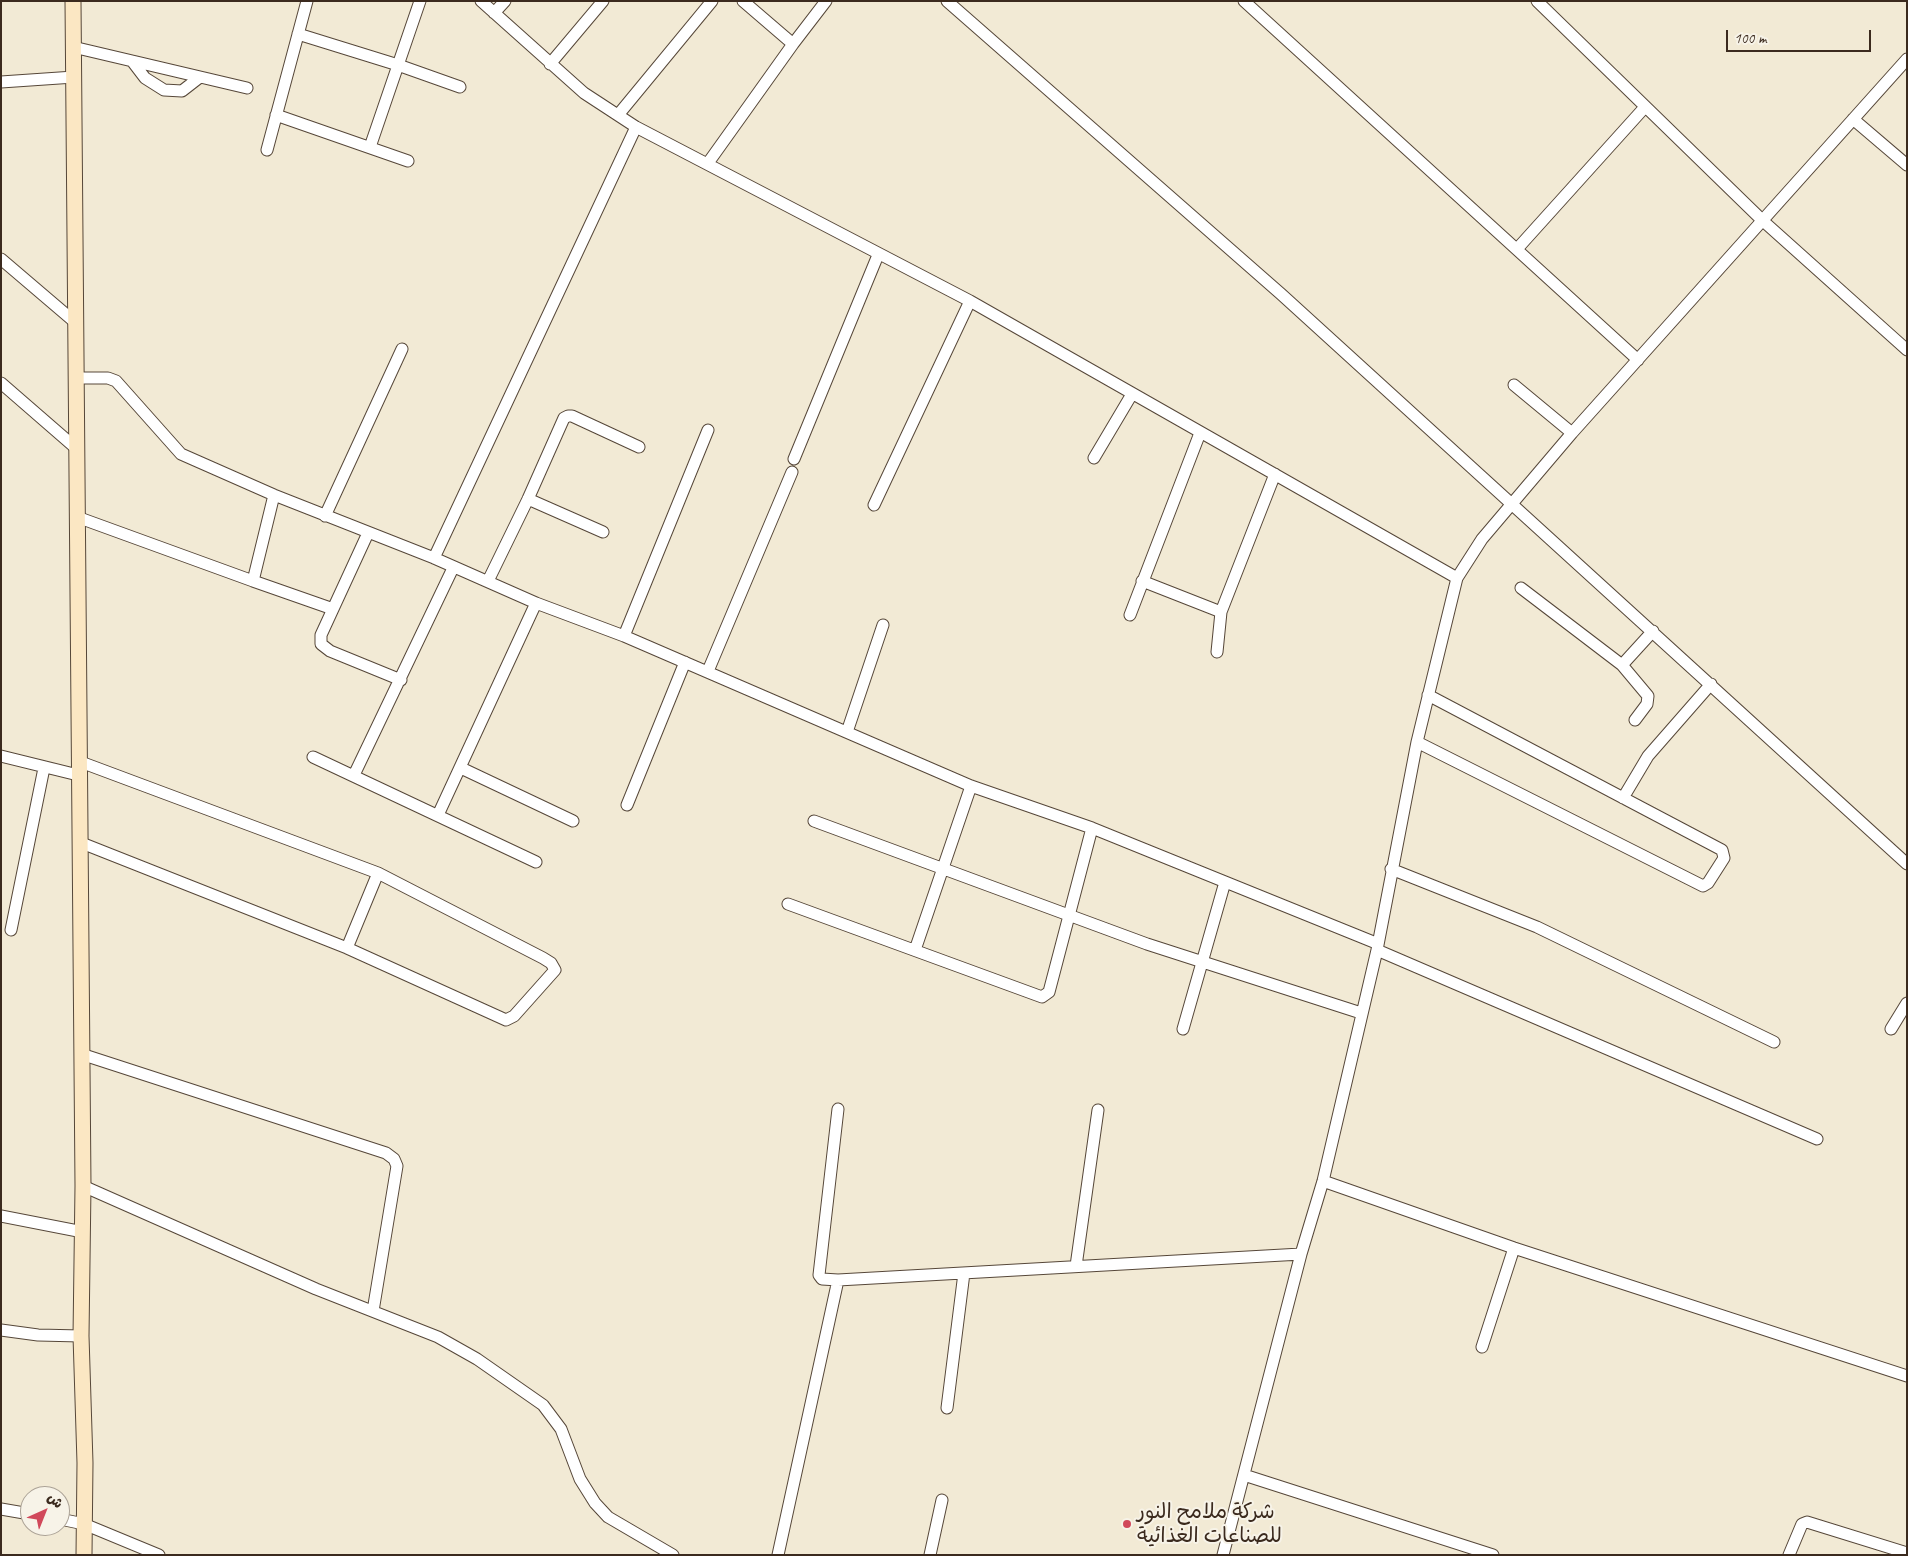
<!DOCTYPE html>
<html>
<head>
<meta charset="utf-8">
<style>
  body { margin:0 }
  #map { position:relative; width:1908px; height:1556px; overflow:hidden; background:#f2ead5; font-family:Caveat,"Playpen Sans Arabic",sans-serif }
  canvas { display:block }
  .frame { position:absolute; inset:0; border:2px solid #3b2a1e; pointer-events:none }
  .north { position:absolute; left:20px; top:1486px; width:50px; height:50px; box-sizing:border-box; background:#f7f3e8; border:1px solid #aca397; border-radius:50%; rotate:44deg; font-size:14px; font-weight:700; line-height:20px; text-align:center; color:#3b2a1e }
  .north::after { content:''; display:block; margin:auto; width:18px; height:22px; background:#d1495b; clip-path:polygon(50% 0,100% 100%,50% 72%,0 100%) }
  .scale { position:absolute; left:1726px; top:30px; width:145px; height:22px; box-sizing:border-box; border:2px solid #3b2a1e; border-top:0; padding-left:6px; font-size:15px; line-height:18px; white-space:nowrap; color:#3b2a1e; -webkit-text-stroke:4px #f7f3e8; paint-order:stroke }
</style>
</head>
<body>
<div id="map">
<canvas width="1908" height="1556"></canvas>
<div class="frame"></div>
<div class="north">ش</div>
<div class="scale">100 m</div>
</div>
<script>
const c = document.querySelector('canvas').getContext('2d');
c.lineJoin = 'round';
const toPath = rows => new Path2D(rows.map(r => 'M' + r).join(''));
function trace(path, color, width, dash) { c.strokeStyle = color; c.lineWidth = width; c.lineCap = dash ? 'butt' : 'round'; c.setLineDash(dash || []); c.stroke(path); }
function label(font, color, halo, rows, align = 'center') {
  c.font = font + ' Caveat,"Playpen Sans Arabic",sans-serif'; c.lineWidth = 4; c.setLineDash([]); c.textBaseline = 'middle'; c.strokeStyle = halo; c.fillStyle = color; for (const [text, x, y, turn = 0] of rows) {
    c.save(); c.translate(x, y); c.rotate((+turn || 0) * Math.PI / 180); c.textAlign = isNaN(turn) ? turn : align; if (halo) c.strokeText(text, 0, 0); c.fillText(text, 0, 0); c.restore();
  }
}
const minor = toPath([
  [481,1,584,93,636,127,970,301,1457,578],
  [743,1,793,44,826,1],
  [947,1,1281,294,1907,864],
  [1244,1,1638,360],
  [1537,1,1762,220,1907,350],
  [494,13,505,1],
  [298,34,398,65,460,87],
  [73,47,247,88],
  [132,61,145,78,164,90,182,91,200,77],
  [550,64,603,1],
  [1,82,74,77],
  [276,115,408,161],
  [618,115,712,1],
  [1853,119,1907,165],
  [370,147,420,1],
  [267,150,307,1],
  [708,163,793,44],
  [1517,249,1645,107],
  [1,259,76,323],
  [76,378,108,378,116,381,181,454,274,495,434,558,536,603,624,636,971,786,1092,828,1376,943],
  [1,383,77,449],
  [1514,385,1572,433],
  [1094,458,1132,394],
  [794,459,878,255],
  [274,495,253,581,333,609],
  [528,499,603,532],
  [874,505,970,301],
  [325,516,402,349],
  [77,517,253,581],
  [368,533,321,635,321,644,330,651,401,680],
  [434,558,636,127],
  [488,581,528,499,564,418,568,416,572,416,639,447],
  [1142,581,1221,612,1275,474],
  [1521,588,1622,665,1653,631],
  [1130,615,1200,433],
  [624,636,708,430],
  [1217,652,1221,612],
  [1622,665,1648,696,1647,704,1635,720],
  [708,671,792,472],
  [847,732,883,625],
  [1417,742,1703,886,1708,883,1724,858,1722,850,1428,695],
  [1,756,78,775],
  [313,757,536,862],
  [78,761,378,873,543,958,551,963,555,970,514,1016,506,1020,347,948,79,842],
  [461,768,573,821],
  [354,775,453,568],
  [1623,798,1648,756,1711,684],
  [627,805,685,662],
  [438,815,536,603],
  [814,821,1147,944,1361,1013],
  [1391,869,1537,927,1774,1042],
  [788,904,1042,997,1049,992,1092,828],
  [11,930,44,768],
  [347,948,378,873],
  [915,950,971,786],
  [1377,950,1817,1139],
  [1183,1029,1225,882],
  [1891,1029,1907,1003],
  [81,1054,386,1153,394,1159,397,1166,373,1311],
  [838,1109,819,1275,822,1279,838,1280,1301,1254],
  [1323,1181,1514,1248,1907,1376],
  [83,1186,316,1289,438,1337,477,1359,543,1405,561,1429,580,1479,595,1503,608,1517,673,1555],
  [1,1216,83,1232],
  [1076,1266,1098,1110],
  [1,1330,38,1335,81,1336],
  [1482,1347,1514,1248],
  [947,1408,964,1273],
  [1244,1475,1493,1555],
  [1,1509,30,1514],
  [60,1519,84,1524,159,1555],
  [778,1555,838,1280],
  [930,1555,942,1500],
  [1223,1555,1301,1254,1323,1181,1377,950,1417,742,1457,578,1482,539,1572,433,1907,59],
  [1789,1555,1802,1524,1807,1522,1907,1553]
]);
const secondary = toPath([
  [73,1,83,1186,81,1336,85,1463,84,1555]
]);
trace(minor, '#564739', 13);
trace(secondary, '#564739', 17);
trace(minor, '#fff', 11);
trace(secondary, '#fbe7c3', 15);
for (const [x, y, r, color] of [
  [1127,1524,5,"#d1495b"]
]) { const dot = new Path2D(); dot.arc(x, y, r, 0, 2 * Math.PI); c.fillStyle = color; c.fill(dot); trace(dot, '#f7f3e8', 2); }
label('21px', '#3b2a1e', '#f7f3e8', [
  ["شركة ملامح النور",1137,1512],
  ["للصناعات الغذائية",1137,1536]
], 'left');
</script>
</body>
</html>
